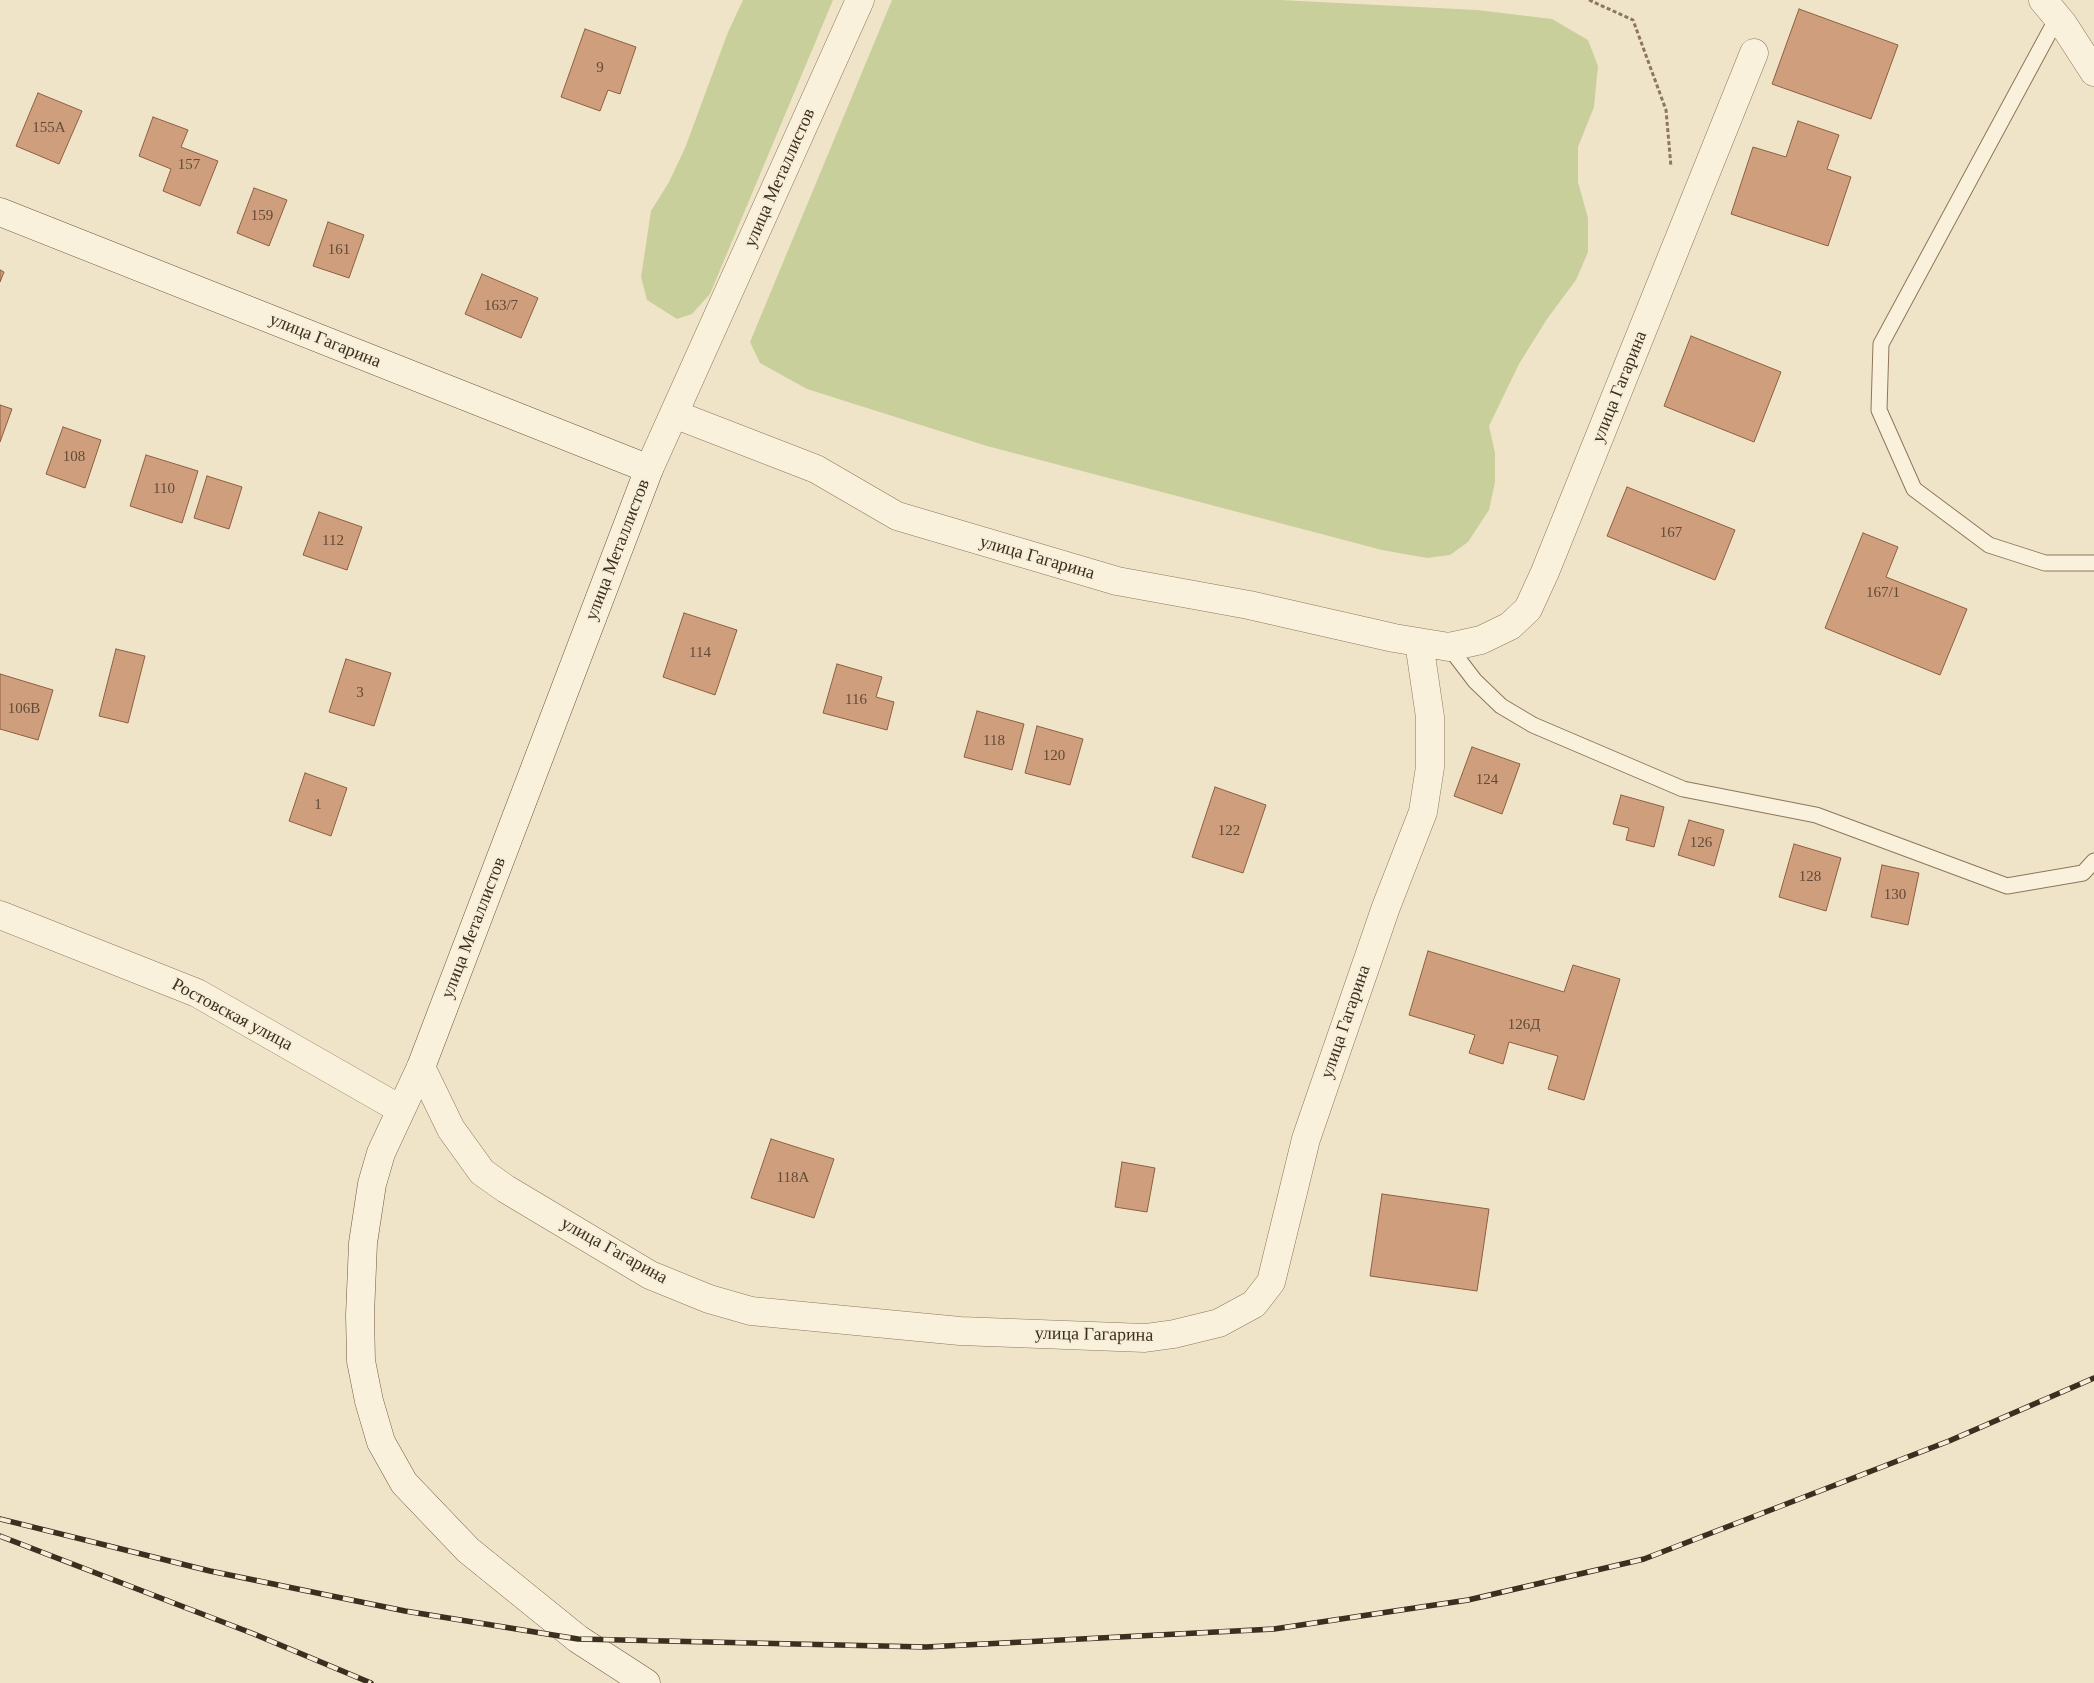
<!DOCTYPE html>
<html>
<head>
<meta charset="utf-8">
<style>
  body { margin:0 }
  canvas { display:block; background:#f0e4c8 }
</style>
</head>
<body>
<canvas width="2094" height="1683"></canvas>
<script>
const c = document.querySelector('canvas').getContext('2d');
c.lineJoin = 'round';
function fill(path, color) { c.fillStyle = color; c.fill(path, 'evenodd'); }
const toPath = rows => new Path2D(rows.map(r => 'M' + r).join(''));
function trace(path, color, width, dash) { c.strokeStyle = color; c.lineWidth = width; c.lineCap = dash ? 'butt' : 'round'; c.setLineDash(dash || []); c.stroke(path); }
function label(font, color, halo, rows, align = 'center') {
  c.font = font + ' "Times New Roman",serif'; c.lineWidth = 4; c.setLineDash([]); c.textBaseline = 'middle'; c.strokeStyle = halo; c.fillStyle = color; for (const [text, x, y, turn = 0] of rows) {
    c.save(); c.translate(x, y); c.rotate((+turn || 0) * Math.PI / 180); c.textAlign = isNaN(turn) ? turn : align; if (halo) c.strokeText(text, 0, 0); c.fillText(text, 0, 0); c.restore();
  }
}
fill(toPath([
  [743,0,833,0,710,294,692,314,677,319,647,300,641,277,651,211,669,182,685,148,728,32],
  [892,0,1280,0,1477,10,1552,19,1588,40,1598,66,1594,107,1578,147,1578,182,1588,218,1588,252,1576,280,1547,319,1519,364,1489,426,1495,453,1495,482,1489,510,1468,542,1450,555,1427,558,1382,550,987,446,807,389,760,363,750,342]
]), '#c9cf9b');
const building = toPath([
  [1799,9,1898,45,1871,119,1772,84,1799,9],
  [585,29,636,47,620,94,608,90,600,111,561,97,585,29],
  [38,93,82,111,59,164,16,146,38,93],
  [153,117,188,130,181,147,218,161,200,206,163,191,171,169,139,156,153,117],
  [1798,121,1839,135,1827,169,1851,177,1828,246,1731,214,1753,147,1786,157,1798,121],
  [254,188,287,200,269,246,237,233,254,188],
  [328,222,364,235,349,278,313,266,328,222],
  [0,270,4,272,0,282,0,270],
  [482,274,538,298,521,338,465,314,482,274],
  [1691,336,1781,372,1754,442,1664,406,1691,336],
  [0,405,12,409,0,442,0,405],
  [63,427,101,440,85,488,46,474,63,427],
  [146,455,198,471,182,523,130,506,146,455],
  [207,476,242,487,229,529,194,518,207,476],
  [1627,487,1735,530,1715,580,1607,536,1627,487],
  [319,512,362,527,347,570,303,555,319,512],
  [1863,533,1898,547,1886,577,1967,609,1940,675,1825,628,1863,533],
  [684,613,737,630,715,695,663,677,684,613],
  [116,649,145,656,128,723,99,716,116,649],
  [346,659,391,673,374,726,329,712,346,659],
  [837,664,882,677,876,697,894,702,887,730,823,713,837,664],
  [0,674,53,690,38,740,0,729,0,674],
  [977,711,1024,724,1012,770,964,757,977,711],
  [1037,726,1083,739,1070,785,1025,773,1037,726],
  [1472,747,1520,764,1502,814,1454,796,1472,747],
  [305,773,347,788,331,836,289,821,305,773],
  [1215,787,1266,805,1243,873,1192,857,1215,787],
  [1621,795,1664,807,1654,847,1626,840,1629,828,1613,824,1621,795],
  [1689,820,1724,830,1714,866,1678,855,1689,820],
  [1794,844,1841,858,1826,911,1779,897,1794,844],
  [1882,865,1919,873,1908,925,1871,917,1882,865],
  [1428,951,1564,992,1573,965,1620,979,1584,1100,1548,1089,1558,1056,1509,1042,1503,1064,1469,1053,1475,1035,1409,1015,1428,951],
  [771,1139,834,1159,814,1218,751,1198,771,1139],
  [1122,1162,1155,1168,1147,1212,1115,1207,1122,1162],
  [1382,1194,1489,1209,1477,1291,1370,1276,1382,1194]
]);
fill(building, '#cf9f7d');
trace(building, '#8d5f41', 1);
const service = toPath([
  [2057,18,1881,344,1879,410,1914,489,1989,545,2045,563,2094,563],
  [1449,647,1475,681,1501,706,1533,725,1683,789,1816,815,2007,886,2083,873,2094,861]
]);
const minor = toPath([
  [2043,0,2063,24,2094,72],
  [674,414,816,469,897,516,1117,581,1249,605,1394,638,1449,647,1481,640,1510,626,1528,609,1545,572,1754,53],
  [649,469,860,0],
  [0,915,197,993,400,1109],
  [421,1067,451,1129,482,1172,506,1189,650,1275,709,1299,751,1311,960,1331,1145,1338,1174,1334,1219,1323,1254,1304,1271,1282,1306,1139,1386,907,1423,812,1430,767,1430,717,1419,642]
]);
const secondary = toPath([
  [0,212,649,469,421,1067,381,1153,372,1184,363,1243,360,1315,361,1361,369,1401,381,1442,404,1483,468,1550,578,1639,646,1683]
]);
trace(service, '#8d765c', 17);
trace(minor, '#8d765c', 29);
trace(secondary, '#6f573f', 29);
trace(toPath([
  [1589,0,1633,20,1666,110,1671,167]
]), '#8d765c', 3, [4, 2.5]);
trace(service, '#faf1dc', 15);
trace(minor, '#faf1dc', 28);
trace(secondary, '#faf1dc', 28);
const rail = toPath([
  [0,1519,210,1571,405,1611,578,1639,926,1647,1274,1629,1468,1600,1644,1559,1949,1441,2094,1378],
  [0,1536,254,1634,371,1683]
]);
trace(rail, '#3d2e20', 5.5);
trace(rail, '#f7eed8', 4, [11]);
label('15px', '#624a37', null, [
  ["9",600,68],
  ["155А",49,128],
  ["157",189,165],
  ["159",262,216],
  ["161",339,250],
  ["163/7",501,306],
  ["108",74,457],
  ["110",164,489],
  ["167",1671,533],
  ["112",333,541],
  ["167/1",1883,593],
  ["114",700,653],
  ["3",360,693],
  ["116",856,700],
  ["106В",24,709],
  ["118",994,741],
  ["120",1054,756],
  ["124",1487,780],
  ["1",318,805],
  ["122",1229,831],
  ["126",1701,843],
  ["128",1810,877],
  ["130",1895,895],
  ["126Д",1524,1025],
  ["118А",793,1178]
]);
label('18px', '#3d2e20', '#f7eed8', [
  ["улица Металлистов",780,178,-66],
  ["улица Гагарина",325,341,22],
  ["улица Гагарина",1620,387,-68],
  ["улица Металлистов",618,550,-69],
  ["улица Гагарина",1037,558,16],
  ["улица Металлистов",474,928,-69],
  ["Ростовская улица",232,1015,28],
  ["улица Гагарина",1346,1022,-71],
  ["улица Гагарина",614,1251,29],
  ["улица Гагарина",1094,1335,1]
]);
</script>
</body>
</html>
